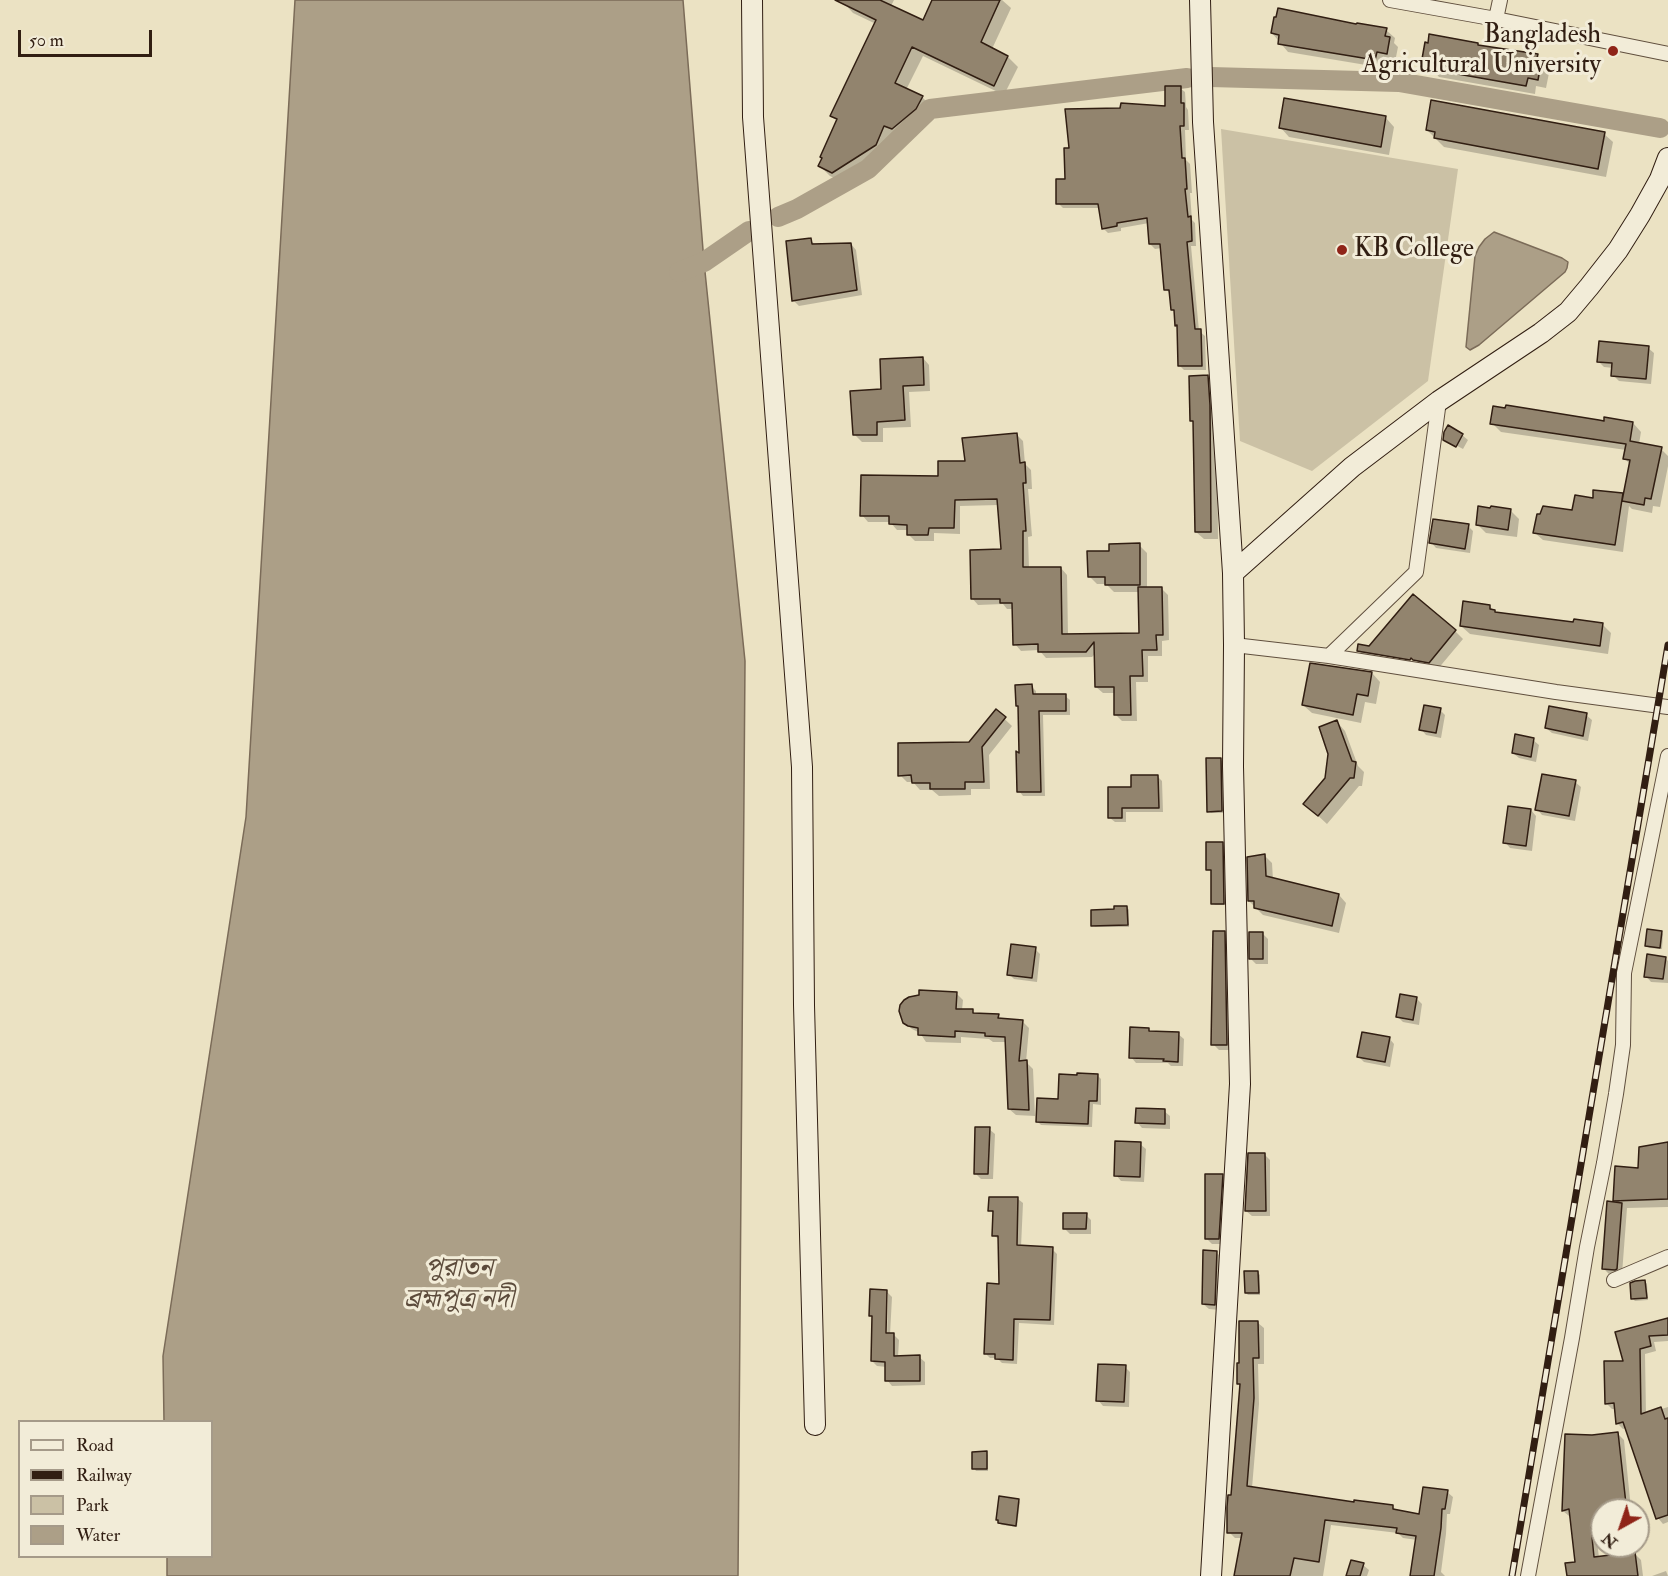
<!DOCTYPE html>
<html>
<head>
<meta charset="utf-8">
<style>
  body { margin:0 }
  #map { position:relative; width:1668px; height:1576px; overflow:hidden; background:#ebe2c3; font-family:"IM FELL Double Pica",serif }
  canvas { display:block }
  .legend { position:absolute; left:18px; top:1420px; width:195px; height:138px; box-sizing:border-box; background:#f2ecd8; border:2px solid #a59a89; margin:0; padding:8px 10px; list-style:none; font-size:18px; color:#311e12 }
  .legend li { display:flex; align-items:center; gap:12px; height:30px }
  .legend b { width:30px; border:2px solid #a59a89 }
  .north { position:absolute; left:1590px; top:1498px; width:60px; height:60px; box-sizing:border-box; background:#f2ecd8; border:2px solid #a59a89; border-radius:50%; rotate:220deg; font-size:16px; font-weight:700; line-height:24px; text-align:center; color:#311e12 }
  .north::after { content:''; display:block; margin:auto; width:21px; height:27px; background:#8f2418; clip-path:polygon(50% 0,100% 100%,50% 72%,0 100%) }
  .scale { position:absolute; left:18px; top:30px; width:134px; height:27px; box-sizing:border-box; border:3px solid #311e12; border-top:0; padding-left:8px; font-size:18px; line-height:21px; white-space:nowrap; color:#311e12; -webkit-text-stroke:4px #f2ecd8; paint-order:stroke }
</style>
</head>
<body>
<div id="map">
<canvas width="1668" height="1576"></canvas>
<ul class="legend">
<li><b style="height:8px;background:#f2ecd8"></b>Road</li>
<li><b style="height:8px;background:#311e12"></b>Railway</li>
<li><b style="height:16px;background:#cbc1a5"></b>Park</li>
<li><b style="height:16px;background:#ac9f87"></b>Water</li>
</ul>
<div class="north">N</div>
<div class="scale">50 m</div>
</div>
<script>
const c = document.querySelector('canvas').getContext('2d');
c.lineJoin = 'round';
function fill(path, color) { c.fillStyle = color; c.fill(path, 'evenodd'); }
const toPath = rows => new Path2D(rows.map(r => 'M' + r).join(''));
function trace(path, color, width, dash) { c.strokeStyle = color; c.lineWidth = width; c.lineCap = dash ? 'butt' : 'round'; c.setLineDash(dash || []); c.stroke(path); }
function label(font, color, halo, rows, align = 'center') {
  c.font = font + ' "IM FELL Double Pica","Noto Serif Bengali",serif'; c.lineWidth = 6; c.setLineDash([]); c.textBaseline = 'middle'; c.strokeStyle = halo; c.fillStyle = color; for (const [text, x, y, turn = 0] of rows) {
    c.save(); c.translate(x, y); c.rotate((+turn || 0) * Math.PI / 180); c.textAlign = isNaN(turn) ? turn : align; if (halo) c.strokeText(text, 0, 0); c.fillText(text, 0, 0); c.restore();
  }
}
fill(toPath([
  [1221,129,1458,169,1428,381,1312,471,1240,441]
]), '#cbc1a5');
const water = toPath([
  [295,0,683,0,704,262,745,661,738,1576,167,1576,167,1557,212,1556,212,1422,164,1421,163,1356,246,817,295,0],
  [1494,232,1562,258,1568,262,1567,268,1565,272,1479,345,1470,350,1466,347,1475,256,1479,247,1485,239,1494,232]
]);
fill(water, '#ac9f87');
trace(water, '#7b6b58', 1.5);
fill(toPath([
  [841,0,894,0,891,6,924,22,933,0,1002,0,1011,8,992,49,1008,57,1018,67,1004,95,923,56,906,90,922,97,932,107,925,119,903,139,894,135,886,155,843,182,830,176,820,166,838,121,832,115,876,24,853,13],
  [1386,30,1395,38,1394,43,1398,47,1395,62,1385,60,1384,68,1288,52,1272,33],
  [1479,47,1537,55,1546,64,1545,69,1549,73,1546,88,1536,86,1535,94,1439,77,1424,58],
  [1180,88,1185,92,1186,107,1188,110,1189,130,1185,130,1186,160,1190,164,1192,193,1190,193,1192,220,1195,223,1196,246,1191,246,1199,331,1205,336,1206,370,1184,370,1179,365,1179,327,1177,325,1175,312,1172,309,1171,295,1166,289,1162,248,1155,249,1150,244,1149,223,1121,228,1121,231,1108,233,1103,228,1100,208,1063,208,1058,203,1066,180,1167,107],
  [1386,118,1394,127,1389,155,1289,137,1281,128],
  [1427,130,1604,134,1613,142,1606,177,1444,147],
  [810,240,816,245,851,244,856,250,862,295,799,306,793,300],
  [1648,348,1654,353,1651,384,1619,381,1613,375,1614,368,1604,367,1599,362],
  [923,358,929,365,930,391,909,392,911,427,883,428,883,442,862,442,855,435,883,390],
  [1207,377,1215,385,1217,414,1218,539,1204,539,1196,532,1195,424,1192,421],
  [1598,422,1633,423,1641,432,1639,444,1661,449,1668,456,1668,466,1660,507,1653,506,1652,513,1632,509,1629,506,1623,552,1543,540,1535,533,1594,499,1622,494,1624,496,1631,465,1625,459,1626,450,1501,432,1492,423],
  [1017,435,1023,441,1025,464,1031,470,1032,489,1028,489,1032,536,1028,537,1029,568,1061,568,1067,575,1068,635,1140,634,1140,592,1114,592,1106,584,1097,584,1089,576,1110,552,1139,545,1147,553,1147,588,1161,588,1168,595,1169,640,1162,641,1162,656,1148,656,1148,682,1136,682,1137,721,1122,721,1116,715,1115,693,1103,693,1096,687,1096,653,1092,657,1046,658,1039,650,1021,651,1015,644,1014,609,1007,609,1003,604,978,605,972,598,1002,550,999,505,960,506,960,534,934,533,934,541,915,541,909,535,909,530,897,530,890,522,868,522,862,515,940,478],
  [1462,435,1468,440,1463,449,1448,441,1448,443,1444,439],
  [1510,510,1519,519,1517,537,1486,533,1477,524],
  [1468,526,1473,531,1470,553,1436,548,1431,542],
  [1489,606,1497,613,1575,624,1602,624,1611,633,1608,654,1470,634,1461,626],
  [1455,631,1463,639,1437,670,1367,659,1359,651],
  [1378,653,1417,659,1417,662,1378,656],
  [1372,673,1380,682,1376,704,1365,702,1361,723,1312,713,1303,705],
  [1031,686,1036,691,1036,696,1065,696,1070,700,1070,715,1043,715,1045,796,1023,796,1019,791],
  [1440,710,1445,715,1441,738,1426,735,1421,729],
  [996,711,1012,726,989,755,990,789,971,789,971,795,939,796,932,790,920,790,913,782,907,782,900,775,969,743],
  [1586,715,1592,720,1588,741,1552,733,1546,728],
  [1337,722,1345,731,1358,766,1364,772,1362,786,1359,786,1327,824,1314,812,1326,778],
  [1533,740,1539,745,1536,762,1519,758,1513,753],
  [1220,759,1223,762,1223,813,1211,813,1209,811],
  [1158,777,1162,781,1163,812,1126,812,1126,822,1115,822,1110,818,1133,788],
  [1575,782,1581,787,1575,821,1542,815,1537,809],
  [1531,810,1536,816,1532,851,1510,848,1505,842],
  [1222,844,1224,846,1226,905,1215,905,1213,903,1212,871,1208,869],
  [1265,856,1272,863,1273,880,1339,895,1346,903,1339,933,1263,915,1249,901],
  [1127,907,1129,910,1129,927,1095,927,1093,925,1115,911],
  [1661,932,1663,934,1662,949,1649,948,1647,946],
  [1224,933,1230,938,1232,1050,1219,1050,1213,1044],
  [1262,933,1268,939,1268,964,1256,964,1251,959],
  [1035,949,1040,954,1037,982,1014,979,1009,974],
  [1665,958,1668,961,1668,983,1651,982,1646,976],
  [956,993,963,1000,962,1010,972,1011,976,1014,998,1015,1002,1019,1022,1021,1029,1028,1026,1062,1033,1069,1035,1116,1016,1115,1009,1109,1007,1042,993,1042,989,1039,961,1037,961,1043,926,1042,920,1033,912,1029,904,1022],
  [1401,996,1417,999,1422,1004,1419,1025,1403,1022,1398,1017],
  [1148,1029,1152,1033,1178,1034,1184,1039,1183,1066,1171,1066,1168,1063,1136,1063,1131,1057],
  [1389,1038,1394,1044,1390,1067,1364,1062,1359,1057],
  [1097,1075,1101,1079,1101,1105,1093,1104,1092,1127,1041,1125,1037,1121],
  [1164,1111,1170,1116,1170,1129,1142,1128,1137,1122],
  [989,1129,995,1134,993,1179,981,1179,975,1173],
  [1140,1144,1146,1149,1144,1182,1121,1181,1116,1175],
  [1668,1144,1668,1207,1627,1208,1622,1274,1609,1274,1603,1268,1618,1204,1615,1200,1639,1169],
  [1264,1154,1270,1160,1270,1216,1252,1216,1246,1211],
  [1222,1175,1228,1181,1224,1244,1212,1244,1206,1238],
  [1018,1199,1023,1203,1021,1247,1052,1249,1057,1254,1054,1325,1019,1323,1017,1364,1002,1363,997,1358,990,1358,985,1353,1000,1285,1000,1240,993,1235,994,1214,990,1210],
  [1086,1215,1091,1220,1091,1234,1070,1234,1064,1228],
  [1216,1252,1222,1258,1220,1310,1209,1309,1203,1304],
  [1258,1273,1260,1275,1260,1295,1248,1295,1246,1293],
  [1645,1281,1647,1284,1648,1300,1635,1301,1632,1298],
  [886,1291,892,1297,890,1335,894,1335,899,1340,898,1357,919,1357,925,1362,925,1385,892,1386,887,1380,887,1367,877,1366,872,1361,873,1318,870,1315],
  [885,1294,888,1294,887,1340,884,1340],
  [1668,1320,1668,1341,1654,1342,1656,1351,1645,1354,1646,1414,1668,1407,1668,1522,1663,1524,1658,1518,1626,1428,1623,1429,1617,1423,1616,1409,1612,1409,1606,1403,1624,1362,1617,1333],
  [1258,1323,1264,1328,1264,1364,1258,1364,1259,1404,1252,1488,1355,1503,1392,1506,1397,1511,1421,1515,1447,1492,1453,1497,1450,1514,1447,1514,1446,1534,1441,1572,1445,1576,1412,1576,1417,1540,1403,1538,1398,1533,1331,1525,1323,1576,1235,1576,1242,1538,1235,1538,1229,1532,1241,1386,1239,1383,1241,1364],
  [1125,1367,1130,1372,1129,1407,1103,1406,1098,1400],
  [1618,1434,1624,1440,1631,1509,1602,1510,1602,1531,1596,1532,1599,1558,1635,1554,1641,1560,1643,1576,1568,1576,1576,1563,1571,1516,1569,1516,1563,1511,1567,1435,1593,1437],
  [986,1453,988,1455,988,1471,976,1471,974,1468],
  [1018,1500,1020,1502,1017,1527,1002,1525,999,1523],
  [1363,1565,1369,1570,1367,1576,1348,1576],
  [1666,1571,1668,1576,1652,1576]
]), '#0003');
trace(toPath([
  [1210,77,1399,82,1660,128],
  [778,217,797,209,868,169,930,109,1187,78],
  [679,272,704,262,749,231]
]), '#ac9f87', 20);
const building = toPath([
  [835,0,880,0,923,20,932,0,1000,0,981,42,1008,56,994,86,912,47,895,83,923,96,916,109,892,129,884,126,876,145,832,173,818,166,822,158,820,157,837,119,830,116,876,20,835,0],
  [1278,8,1356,24,1357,23,1387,28,1385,36,1390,37,1387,54,1377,52,1375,60,1278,44,1279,35,1271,33,1274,17,1276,17,1278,8],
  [1429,34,1478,43,1478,45,1538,54,1536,62,1541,63,1538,80,1528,78,1526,86,1429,69,1430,60,1422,59,1425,42,1428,43,1429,34],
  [1165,86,1181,86,1181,103,1184,103,1184,126,1180,126,1182,158,1185,158,1187,189,1185,189,1188,217,1191,216,1192,241,1187,242,1195,329,1201,329,1202,366,1178,366,1177,325,1175,326,1174,310,1171,310,1169,290,1164,290,1160,244,1149,244,1147,218,1117,223,1117,226,1102,229,1098,204,1056,204,1056,179,1065,179,1064,148,1069,148,1065,109,1120,108,1121,103,1165,106,1165,86],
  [1284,98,1386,116,1381,147,1279,128,1284,98],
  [1431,100,1605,132,1598,169,1434,138,1435,132,1426,130,1431,100],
  [811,238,812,244,851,243,857,290,792,301,786,241,811,238],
  [1599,341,1649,346,1646,379,1611,376,1612,363,1597,362,1599,341],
  [923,357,924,385,903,386,905,420,877,422,877,435,853,435,850,391,881,389,880,359,923,357],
  [1208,375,1210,405,1211,532,1195,532,1193,421,1190,421,1189,376,1208,375],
  [1506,405,1599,420,1604,421,1604,417,1633,422,1630,441,1662,447,1651,499,1645,498,1644,505,1622,501,1630,460,1623,459,1626,444,1490,424,1493,406,1505,408,1506,405],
  [1448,425,1463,434,1456,447,1443,440,1444,432,1448,425],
  [1017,433,1020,463,1025,462,1026,483,1023,483,1026,531,1023,531,1023,567,1061,567,1062,634,1139,633,1138,587,1162,587,1163,635,1156,635,1157,650,1142,650,1143,676,1130,676,1131,715,1114,715,1114,687,1095,687,1094,642,1086,652,1038,652,1038,644,1013,645,1012,603,1000,603,1000,599,971,599,970,550,1001,549,997,499,955,500,954,528,929,528,928,535,907,535,907,525,889,524,889,516,860,516,861,475,938,476,938,461,965,461,962,438,1017,433],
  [1593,490,1623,493,1615,545,1533,533,1537,514,1540,514,1543,506,1572,510,1575,495,1593,498,1593,490],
  [1478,506,1490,508,1491,506,1511,509,1508,530,1476,525,1478,506],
  [1433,519,1469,524,1465,549,1429,543,1433,519],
  [1140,543,1140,585,1105,585,1105,577,1088,577,1087,551,1109,551,1109,544,1140,543],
  [1413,594,1456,630,1429,663,1413,660,1411,658,1410,660,1357,651,1358,644,1369,646,1413,594],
  [1463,601,1490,605,1490,609,1495,610,1495,612,1573,622,1574,619,1603,623,1600,646,1460,626,1463,601],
  [1310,663,1372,672,1368,696,1357,694,1353,715,1302,705,1310,663],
  [1032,684,1033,694,1066,694,1066,711,1039,711,1041,792,1017,792,1016,751,1019,753,1018,706,1016,706,1015,685,1032,684],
  [1424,705,1441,708,1436,733,1419,730,1424,705],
  [1549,706,1587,713,1583,736,1545,728,1549,706],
  [996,709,1006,717,982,747,984,782,965,782,965,789,930,789,930,783,912,783,911,775,898,776,898,743,969,742,996,709],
  [1337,720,1352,761,1356,762,1354,778,1350,778,1318,816,1303,804,1325,778,1328,754,1319,727,1337,720],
  [1515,734,1534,738,1531,757,1512,753,1515,734],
  [1206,758,1221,758,1222,811,1207,812,1206,758],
  [1542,774,1576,780,1569,816,1535,810,1542,774],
  [1131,775,1158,775,1159,808,1122,808,1122,818,1108,818,1108,787,1131,787,1131,775],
  [1508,806,1531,809,1526,846,1503,843,1508,806],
  [1206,842,1223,842,1224,904,1211,904,1211,870,1206,870,1206,842],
  [1265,854,1266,876,1339,894,1332,926,1254,908,1254,901,1248,901,1247,857,1265,854],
  [1114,906,1127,906,1128,925,1091,926,1091,910,1114,909,1114,906],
  [1647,929,1662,931,1660,948,1645,946,1647,929],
  [1213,931,1225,931,1227,1045,1211,1045,1213,931],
  [1249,932,1263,932,1263,959,1249,959,1249,932],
  [1011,944,1036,947,1032,978,1007,975,1011,944],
  [1647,954,1666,957,1663,979,1644,977,1647,954],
  [919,990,957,992,956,1009,973,1009,973,1013,999,1014,998,1018,1023,1020,1019,1061,1027,1060,1029,1110,1008,1109,1005,1037,985,1036,985,1033,955,1031,955,1037,918,1035,918,1028,908,1026,903,1023,899,1011,900,1005,904,1000,909,997,919,995,919,990],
  [1400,994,1417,997,1413,1020,1396,1017,1400,994],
  [1130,1027,1149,1028,1149,1031,1179,1032,1178,1062,1163,1061,1164,1059,1129,1058,1130,1027],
  [1362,1032,1390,1037,1385,1062,1357,1057,1362,1032],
  [1077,1073,1098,1074,1097,1101,1089,1101,1088,1124,1036,1122,1037,1098,1058,1099,1059,1074,1077,1075,1077,1073],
  [1136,1108,1165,1109,1165,1124,1135,1123,1136,1108],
  [975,1127,990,1127,988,1174,974,1174,975,1127],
  [1115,1141,1141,1142,1140,1177,1114,1176,1115,1141],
  [1668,1142,1668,1199,1613,1201,1615,1166,1638,1168,1639,1147,1668,1142],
  [1248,1153,1265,1153,1266,1211,1245,1211,1248,1153],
  [1205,1174,1223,1174,1219,1239,1205,1239,1205,1174],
  [989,1197,1018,1197,1017,1245,1053,1247,1050,1320,1014,1319,1013,1360,995,1359,995,1354,984,1354,987,1283,999,1284,998,1236,992,1236,993,1211,988,1211,989,1197],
  [1607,1201,1622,1203,1617,1269,1615,1270,1602,1269,1607,1201],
  [1063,1213,1087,1213,1086,1229,1063,1229,1063,1213],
  [1203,1250,1217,1251,1215,1305,1202,1304,1203,1250],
  [1244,1271,1258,1271,1259,1293,1245,1293,1244,1271],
  [1645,1280,1647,1298,1631,1299,1630,1283,1635,1281,1645,1280],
  [870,1289,887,1290,886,1333,894,1333,894,1356,920,1355,920,1381,885,1381,885,1362,871,1361,872,1316,869,1316,870,1289],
  [1668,1318,1668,1335,1649,1336,1651,1346,1640,1349,1641,1414,1661,1407,1665,1419,1668,1418,1668,1515,1656,1519,1623,1422,1616,1424,1614,1403,1605,1404,1604,1361,1623,1361,1615,1332,1668,1318],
  [1239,1321,1258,1321,1259,1358,1253,1358,1254,1398,1247,1486,1354,1502,1354,1500,1393,1505,1393,1509,1419,1514,1423,1487,1448,1490,1445,1509,1442,1509,1441,1528,1434,1576,1410,1576,1416,1536,1396,1533,1397,1528,1325,1520,1319,1562,1294,1558,1290,1576,1234,1576,1242,1533,1227,1533,1227,1507,1228,1495,1231,1495,1240,1384,1237,1384,1237,1363,1239,1363,1239,1321],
  [1098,1364,1126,1365,1124,1402,1096,1401,1098,1364],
  [1618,1432,1626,1504,1608,1506,1609,1510,1602,1510,1602,1526,1591,1527,1594,1557,1635,1552,1638,1576,1567,1576,1565,1563,1575,1562,1569,1509,1562,1511,1565,1434,1592,1435,1618,1432],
  [987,1451,987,1469,972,1469,972,1452,987,1451],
  [999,1496,1019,1499,1016,1526,998,1523,998,1520,996,1520,999,1496],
  [1351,1560,1364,1563,1360,1576,1346,1576,1351,1560]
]);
fill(building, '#92846e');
trace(building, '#311e12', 1.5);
const street = toPath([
  [1390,0,1496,19,1668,54],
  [1496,19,1500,0],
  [1234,645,1329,656,1556,692,1668,707],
  [1329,656,1416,572,1439,401],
  [1614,1280,1668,1257],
  [1528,1576,1572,1338,1587,1247,1604,1163,1616,1094,1623,1045,1624,973,1668,756]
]);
const secondary = toPath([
  [752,0,753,117,802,767,804,1005,815,1425],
  [1200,0,1203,122,1233,573,1234,645,1233,766,1240,1084,1211,1576],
  [1233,573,1352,467,1439,401,1541,333,1568,312,1589,287,1618,250,1640,215,1660,179,1668,158]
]);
trace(street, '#604f3e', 16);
trace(secondary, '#311e12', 22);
trace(street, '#f2ecd8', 14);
trace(secondary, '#f2ecd8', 20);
const rail = toPath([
  [1512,1576,1668,645]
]);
trace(rail, '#311e12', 7);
trace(rail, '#f2ecd8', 4.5, [14]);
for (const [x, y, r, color] of [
  [1613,51,6,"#8f2418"],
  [1342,250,6,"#8f2418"]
]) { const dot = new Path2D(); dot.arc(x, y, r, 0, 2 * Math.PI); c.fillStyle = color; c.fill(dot); trace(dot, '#f2ecd8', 2); }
label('26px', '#311e12', '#f2ecd8', [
  ["Bangladesh",1601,36],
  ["Agricultural University",1601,66],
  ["KB College",1354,250,"left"]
], 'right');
label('italic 27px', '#5c4b3b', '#f2ecd8', [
  ["পুরাতন",459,1270],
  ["ব্রহ্মপুত্র নদী",459,1301]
]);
</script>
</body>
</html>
